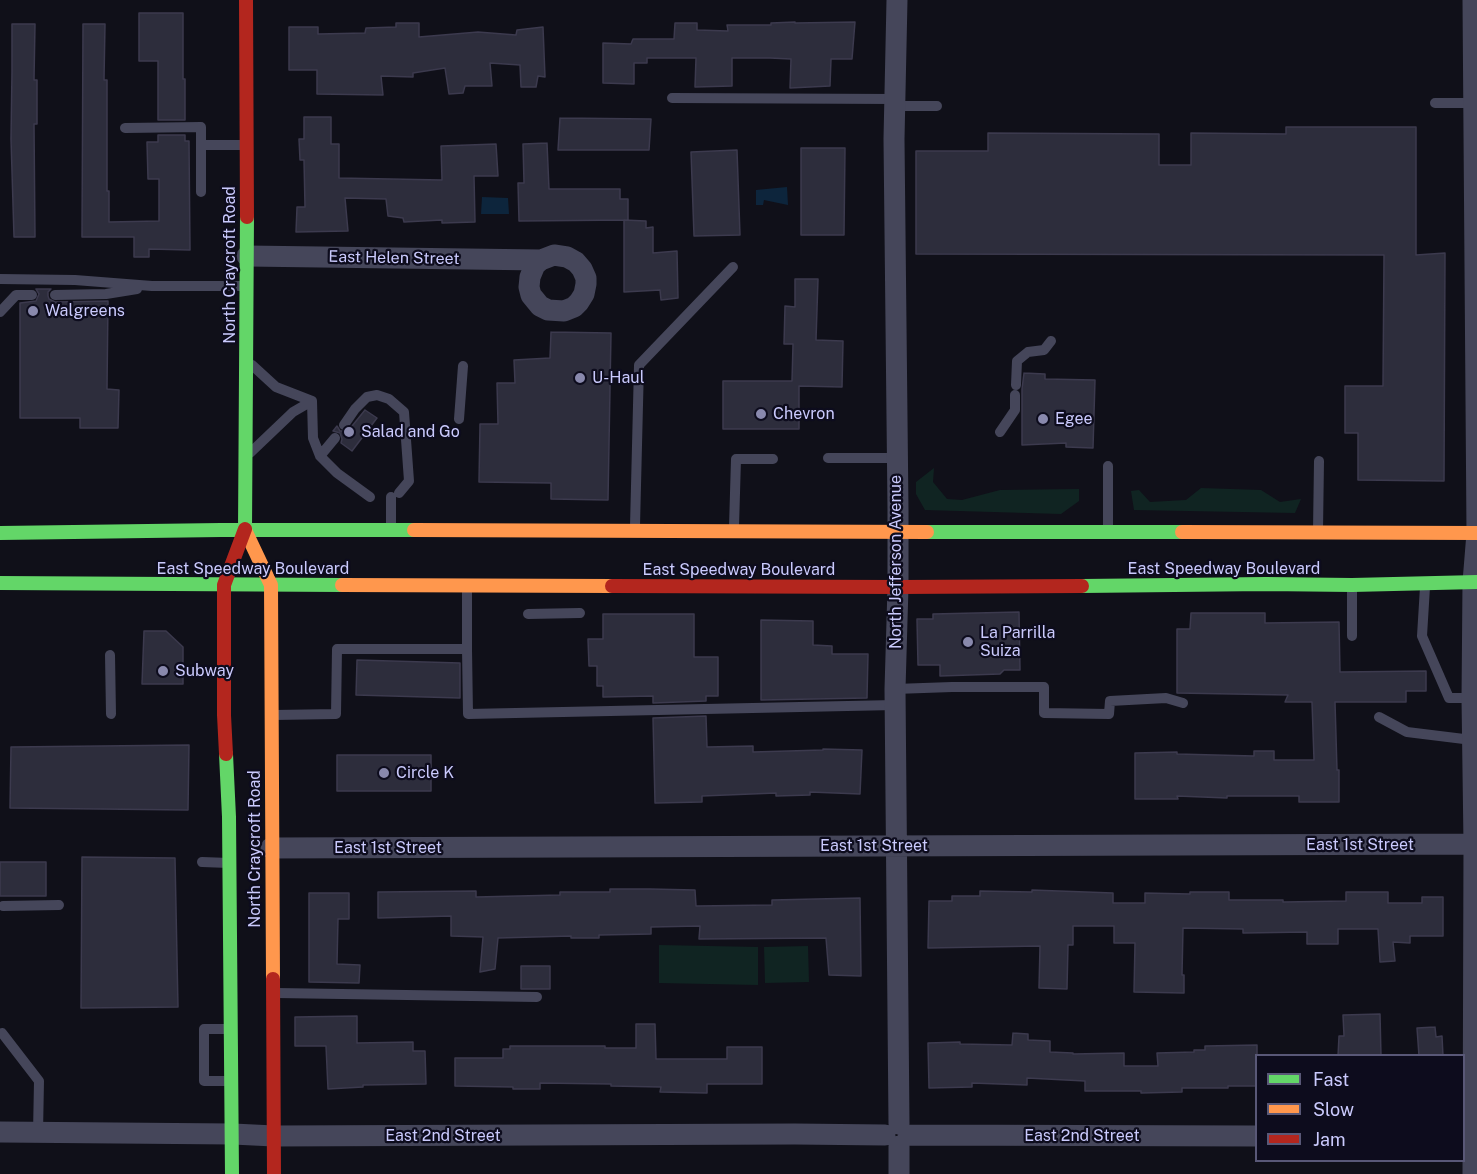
<!DOCTYPE html>
<html>
<head>
<meta charset="utf-8">
<style>
  body { margin:0 }
  #map { position:relative; width:1477px; height:1174px; overflow:hidden; background:#101019; font-family:"Public Sans",sans-serif }
  canvas { display:block }
  .legend { position:absolute; left:1255px; top:1054px; width:210px; height:108px; box-sizing:border-box; background:#0d0c1d; border:2px solid #595877; margin:0; padding:8px 10px; list-style:none; font-size:18px; color:#cacafd }
  .legend li { display:flex; align-items:center; gap:12px; height:30px }
  .legend b { width:30px; border:2px solid #595877 }
</style>
</head>
<body>
<div id="map">
<canvas width="1477" height="1174"></canvas>
<ul class="legend">
<li><b style="height:8px;background:#63d668"></b>Fast</li>
<li><b style="height:8px;background:#ff974d"></b>Slow</li>
<li><b style="height:8px;background:#b3261e"></b>Jam</li>
</ul>
</div>
<script>
const c = document.querySelector('canvas').getContext('2d');
c.lineJoin = 'round';
function fill(path, color) { c.fillStyle = color; c.fill(path, 'evenodd'); }
const toPath = rows => new Path2D(rows.map(r => 'M' + r).join(''));
function trace(path, color, width, dash) { c.strokeStyle = color; c.lineWidth = width; c.lineCap = dash ? 'butt' : 'round'; c.setLineDash(dash || []); c.stroke(path); }
function label(font, color, halo, rows, align = 'center') {
  c.font = font + ' "Public Sans",sans-serif'; c.lineWidth = 4.5; c.setLineDash([]); c.textBaseline = 'middle'; c.strokeStyle = halo; c.fillStyle = color; for (const [text, x, y, turn = 0] of rows) {
    c.save(); c.translate(x, y); c.rotate((+turn || 0) * Math.PI / 180); c.textAlign = isNaN(turn) ? turn : align; if (halo) c.strokeText(text, 0, 0); c.fillText(text, 0, 0); c.restore();
  }
}
fill(toPath([
  [934,468,933,482,947,499,962,500,1000,490,1079,489,1079,501,1061,514,925,510,916,494,916,482],
  [1201,488,1261,490,1280,502,1301,499,1295,513,1134,510,1131,491,1139,490,1150,502,1186,500],
  [659,945,758,947,758,985,659,983],
  [808,946,809,982,765,983,764,947]
]), '#102422');
fill(toPath([
  [787,187,788,205,764,200,763,205,756,205,756,190],
  [482,197,508,198,509,214,481,214]
]), '#0d253c');
const building = toPath([
  [139,13,183,13,183,79,185,79,185,120,158,120,158,61,139,61,139,13],
  [795,22,795,23,855,22,852,59,831,59,830,86,790,88,791,59,770,58,732,58,732,86,695,87,696,58,647,58,647,63,634,63,634,84,603,83,603,43,631,44,633,39,674,39,675,23,697,23,697,30,728,31,727,25,771,25,771,23,795,22],
  [396,23,419,23,419,37,478,32,516,35,517,30,543,27,545,77,538,76,536,87,521,87,520,65,490,63,492,86,465,86,463,93,449,94,445,68,413,73,413,77,381,76,383,95,317,94,317,70,289,70,289,27,318,27,318,34,365,33,366,28,396,27,396,23],
  [12,24,35,24,34,80,37,80,37,124,34,124,35,237,14,237,11,139,12,71,12,24],
  [83,24,105,24,104,80,107,80,107,191,109,191,109,222,159,221,159,179,148,179,147,142,158,142,158,135,185,135,185,141,189,141,190,250,149,249,149,257,134,257,134,237,82,237,83,24],
  [304,117,331,117,331,144,339,144,339,178,442,180,441,146,496,144,498,176,474,176,475,222,442,223,442,220,404,222,403,218,388,216,386,199,345,198,348,231,296,232,297,207,305,207,304,160,300,160,299,139,304,139,304,117],
  [560,118,651,119,649,150,558,150,560,118],
  [1286,127,1416,127,1416,255,1445,253,1444,481,1358,480,1358,433,1345,433,1345,386,1383,386,1384,255,916,254,916,151,988,151,988,133,1159,134,1159,165,1191,165,1191,133,1286,134,1286,127],
  [547,143,549,189,620,189,620,199,628,199,628,220,519,221,518,183,524,183,523,144,547,143],
  [801,148,845,148,844,235,801,235,801,148],
  [737,150,740,235,694,236,691,152,737,150],
  [624,220,646,221,646,228,653,227,653,253,677,251,678,298,661,300,660,290,624,292,624,220],
  [795,279,818,279,816,340,843,341,842,387,799,386,799,429,723,429,723,381,792,381,793,344,784,344,785,306,795,307,795,279],
  [36,289,51,289,48,292,48,296,49,299,55,302,108,301,107,389,119,390,118,428,80,428,80,418,20,418,20,303,36,301,39,294,36,289],
  [551,332,611,333,608,500,551,499,551,483,479,482,480,424,498,424,497,383,515,383,514,360,550,358,551,332],
  [1024,373,1045,374,1045,379,1095,380,1093,448,1066,447,1066,443,1022,445,1022,389,1024,373],
  [365,410,377,418,352,451,341,443,342,439,340,433,333,431,337,426,340,431,348,431,365,410],
  [1019,612,1020,670,1004,670,1000,674,940,676,940,665,918,665,917,619,933,619,933,614,1019,612],
  [1191,613,1265,613,1265,623,1339,622,1340,672,1426,671,1426,691,1406,691,1406,702,1335,702,1337,770,1339,770,1339,802,1299,802,1299,796,1227,796,1227,798,1177,796,1178,799,1135,799,1135,753,1177,752,1177,754,1254,756,1254,751,1274,751,1274,760,1314,760,1312,702,1285,702,1288,695,1177,693,1177,629,1190,629,1191,613],
  [603,614,694,614,694,657,718,657,718,696,706,696,706,701,653,703,653,696,603,697,603,686,597,686,597,666,589,666,588,639,603,639,603,614],
  [761,620,813,621,813,645,832,646,832,654,868,654,867,698,761,700,761,620],
  [144,631,166,631,183,647,183,684,142,684,144,631],
  [357,660,460,663,460,698,356,695,357,660],
  [706,716,707,747,753,746,753,752,823,750,823,749,862,750,860,794,810,792,810,795,776,796,776,793,702,796,702,802,655,803,653,718,706,716],
  [189,745,188,810,10,808,11,747,189,745],
  [337,755,431,755,431,791,337,791,337,755],
  [82,857,175,858,178,1007,81,1008,82,857],
  [0,862,46,862,46,896,0,896,0,862],
  [610,889,650,889,695,890,696,906,772,905,772,900,860,898,861,976,829,975,826,938,699,939,700,926,651,927,651,934,599,935,599,938,571,938,571,936,498,938,495,969,480,972,483,937,451,936,451,916,378,918,378,892,476,891,476,897,560,895,560,892,610,892,610,889],
  [1032,890,1113,893,1113,903,1145,903,1145,893,1190,894,1190,892,1229,892,1229,900,1283,900,1283,902,1346,901,1346,892,1388,892,1388,903,1422,903,1422,897,1443,897,1443,936,1410,936,1410,943,1393,942,1395,961,1380,962,1378,929,1338,929,1338,944,1307,944,1307,932,1243,933,1243,929,1183,928,1182,975,1184,975,1184,993,1134,992,1135,943,1114,943,1114,926,1073,926,1073,945,1068,945,1067,989,1039,988,1040,946,928,948,929,901,952,901,952,896,980,896,980,891,1032,892,1032,890],
  [309,893,349,893,349,919,338,919,337,964,360,965,359,983,309,982,309,893],
  [521,966,550,966,550,989,521,989,521,966],
  [1380,1014,1381,1056,1338,1056,1339,1036,1344,1036,1343,1015,1380,1014],
  [357,1016,357,1043,413,1042,413,1051,425,1051,426,1084,363,1085,363,1087,328,1089,326,1046,295,1046,295,1017,357,1016],
  [636,1024,655,1024,656,1059,727,1059,727,1047,762,1047,762,1084,707,1084,707,1093,660,1092,661,1087,611,1086,611,1084,540,1083,540,1089,513,1089,513,1087,455,1086,455,1058,503,1058,503,1049,510,1049,510,1046,605,1046,605,1048,636,1048,636,1024],
  [1435,1027,1436,1037,1442,1036,1443,1056,1419,1056,1417,1028,1435,1027],
  [1013,1033,1028,1034,1028,1040,1050,1041,1050,1052,1073,1053,1073,1054,1124,1053,1124,1066,1158,1066,1157,1053,1194,1052,1194,1050,1205,1050,1205,1046,1257,1045,1257,1086,1228,1086,1228,1088,1182,1088,1182,1092,1141,1093,1141,1091,1085,1091,1085,1081,1027,1078,1027,1085,972,1083,972,1087,929,1088,928,1043,960,1042,960,1044,1012,1045,1013,1033]
]);
fill(building, '#2d2d3c');
trace(building, '#3c3a4e', 1.5);
trace(toPath([
  [672,98,895,99],
  [1435,103,1474,103],
  [894,106,937,106],
  [125,128,201,127,201,192],
  [201,145,246,145],
  [0,279,75,280,152,286,244,286],
  [55,295,106,294,137,289],
  [0,312,16,295,32,295],
  [1016,385,1017,361,1028,352,1044,350,1051,341],
  [312,401,313,438,320,456,337,473,370,497],
  [459,419,463,366],
  [344,425,355,409,367,397,377,395,389,399,404,412,409,481,399,493],
  [1000,432,1015,410,1015,395],
  [250,453,293,412,312,401,276,387,252,365],
  [320,456,335,438],
  [828,458,897,458],
  [391,497,391,527],
  [635,526,639,365,733,267],
  [734,527,736,459,773,459],
  [1108,529,1108,466],
  [1318,530,1319,461],
  [1425,587,1422,636,1449,698,1472,698],
  [1352,588,1352,636],
  [528,614,580,613],
  [467,649,468,714,895,705],
  [110,655,111,714],
  [895,689,952,687,1044,687,1044,713,1109,714,1110,701,1166,698,1183,703],
  [274,715,336,714,337,649,467,649,467,590],
  [1379,717,1407,732,1472,740],
  [202,862,229,863],
  [3,906,59,905],
  [276,993,537,997],
  [2,1033,39,1081,38,1133],
  [230,1081,204,1081,204,1029,230,1029]
]), '#45465a', 10);
trace(toPath([
  [897,0,894,139,898,510,898,587,895,689,899,1124],
  [247,256,541,260,554,255,567,257,576,262,582,269,586,278,586,284,584,294,579,302,574,307,564,311,548,310,540,306,531,295,529,287,530,277,535,265,541,260],
  [271,848,1477,844],
  [0,1132,233,1134,274,1136,795,1134,885,1135],
  [908,1135,1256,1136],
  [899,1146,899,1174],
  [1473,1174,1474,844,1472,698,1473,582,1477,533,1473,0]
]), '#45465a', 21);
trace(toPath([
  [245,529,247,217],
  [927,532,1182,532],
  [0,533,221,530,414,530],
  [0,583,342,585],
  [1082,586,1266,584,1352,585,1477,582],
  [226,754,229,817,232,1174]
]), '#63d668', 14);
trace(toPath([
  [245,530,271,585,273,979],
  [414,530,927,532],
  [1182,532,1477,533],
  [342,585,612,586]
]), '#ff974d', 14);
trace(toPath([
  [246,0,247,217],
  [612,586,898,587,1082,586],
  [226,754,224,715,224,585,245,529],
  [273,979,274,1174]
]), '#b3261e', 14);
for (const [x, y, r, color] of [
  [33,311,6,"#8989ad"],
  [580,378,6,"#8989ad"],
  [761,414,6,"#8989ad"],
  [1043,419,6,"#8989ad"],
  [349,432,6,"#8989ad"],
  [968,642,6,"#8989ad"],
  [163,671,6,"#8989ad"],
  [384,773,6,"#8989ad"]
]) { const dot = new Path2D(); dot.arc(x, y, r, 0, 2 * Math.PI); c.fillStyle = color; c.fill(dot); trace(dot, '#0d0c1d', 2); }
label('16px', '#cacafd', '#0d0c1d', [
  ["East Helen Street",394,258,1],
  ["North Craycroft Road",230,265,-90],
  ["North Jefferson Avenue",896,562,-90],
  ["East Speedway Boulevard",253,569],
  ["East Speedway Boulevard",1224,569],
  ["East Speedway Boulevard",739,570],
  ["East 1st Street",1360,845],
  ["East 1st Street",874,846],
  ["East 1st Street",388,848],
  ["North Craycroft Road",255,849,-90],
  ["East 2nd Street",443,1136],
  ["East 2nd Street",1082,1136]
]);
label('16px', '#cacafd', '#0d0c1d', [
  ["Walgreens",45,311],
  ["U-Haul",592,378],
  ["Chevron",773,414],
  ["Egee",1055,419],
  ["Salad and Go",361,432],
  ["La Parrilla",980,633],
  ["Suiza",980,651],
  ["Subway",175,671],
  ["Circle K",396,773]
], 'left');
</script>
</body>
</html>
